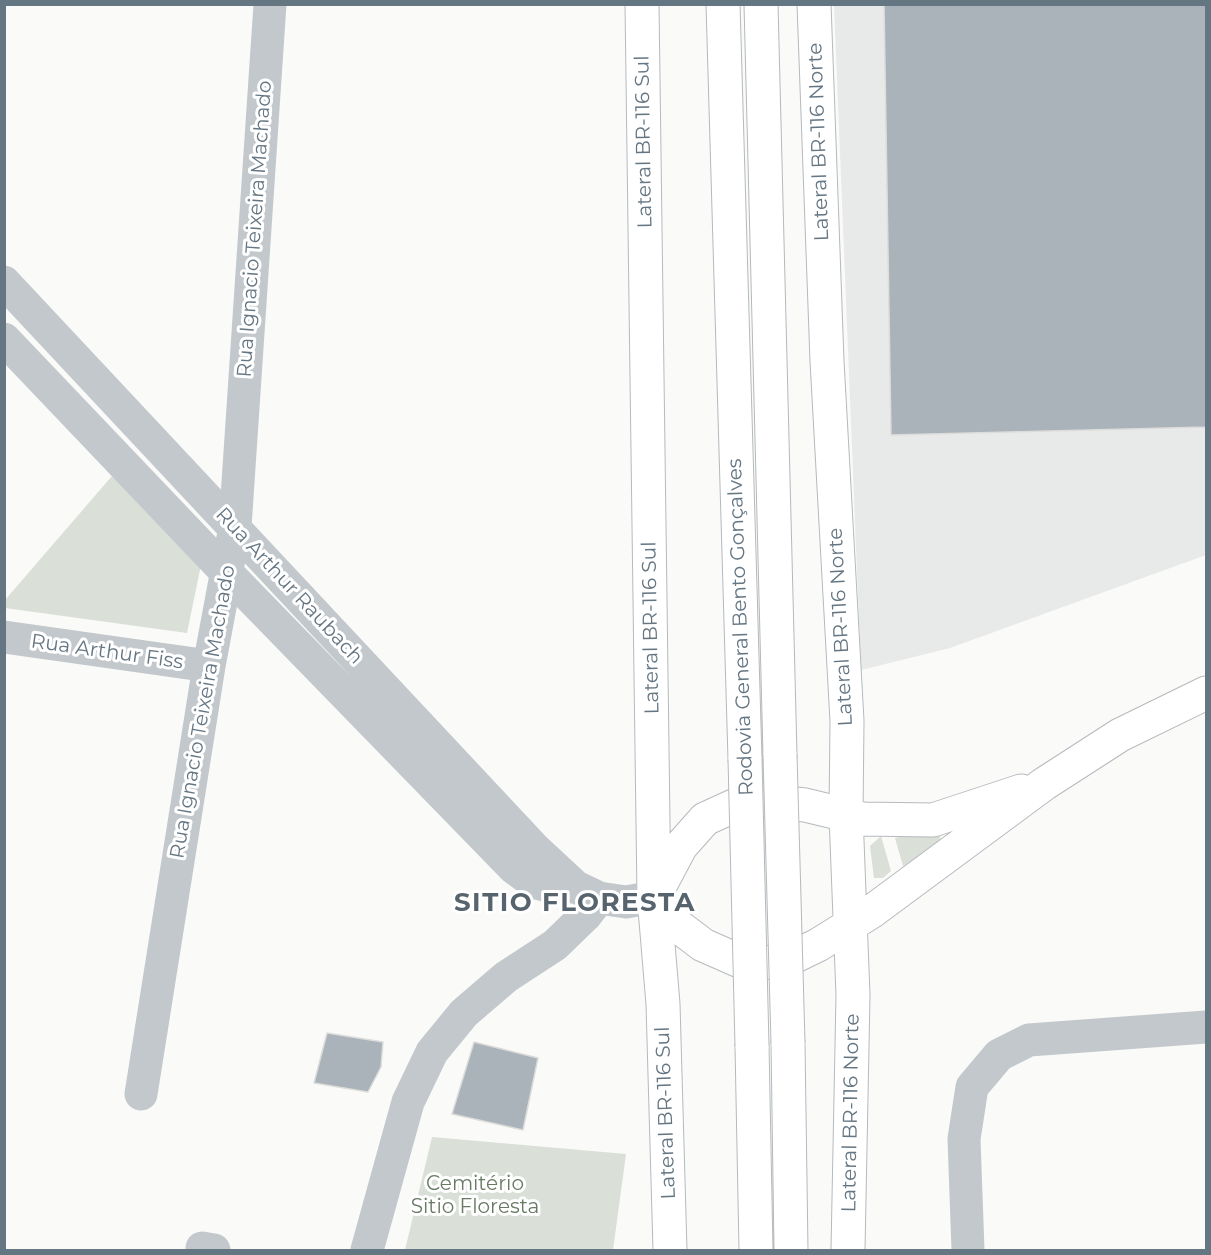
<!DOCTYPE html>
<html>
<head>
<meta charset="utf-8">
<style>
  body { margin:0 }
  #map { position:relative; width:1211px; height:1255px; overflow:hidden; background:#fafaf8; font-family:Montserrat,sans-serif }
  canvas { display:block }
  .frame { position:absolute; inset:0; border:6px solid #657683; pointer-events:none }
</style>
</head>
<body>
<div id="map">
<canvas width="1211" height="1255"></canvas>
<div class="frame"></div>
</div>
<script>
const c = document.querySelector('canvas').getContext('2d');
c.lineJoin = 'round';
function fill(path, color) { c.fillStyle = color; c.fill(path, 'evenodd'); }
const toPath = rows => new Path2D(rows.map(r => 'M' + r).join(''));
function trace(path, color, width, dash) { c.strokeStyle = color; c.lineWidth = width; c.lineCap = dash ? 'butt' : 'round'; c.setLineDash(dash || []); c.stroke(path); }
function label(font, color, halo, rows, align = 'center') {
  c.font = font + ' Montserrat,sans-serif'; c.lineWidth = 6; c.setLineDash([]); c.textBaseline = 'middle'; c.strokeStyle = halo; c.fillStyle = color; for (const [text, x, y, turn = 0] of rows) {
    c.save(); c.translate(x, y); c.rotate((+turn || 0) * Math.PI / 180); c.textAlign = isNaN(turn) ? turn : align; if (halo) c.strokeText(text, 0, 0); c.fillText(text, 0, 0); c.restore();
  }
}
fill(toPath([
  [834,5,1206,5,1206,555,950,648,861,670]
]), '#e8e9e9');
fill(toPath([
  [112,476,201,565,187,633,5,608,5,600],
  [940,828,940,845,903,866,895,838],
  [881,836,891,871,883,878,874,878,870,846],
  [432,1137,626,1154,613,1250,405,1250]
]), '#dadfd7');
const building = toPath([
  [884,4,1206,4,1206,427,891,435,884,4],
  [327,1033,383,1042,381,1067,368,1092,314,1083,327,1033],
  [474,1042,538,1058,523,1130,452,1114,474,1042]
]);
fill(building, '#aab3b9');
trace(building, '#dcdcda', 1.5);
const major = toPath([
  [642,4,654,897,663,1004,670,1250],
  [814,4,827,361,847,721,846,815,853,995,848,1250],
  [656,893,681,846,705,819,749,799,805,805,863,819,933,820,1021,791],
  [654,897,678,926,703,945,744,963,783,962,818,945,871,912,1044,784,1120,735,1206,693]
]);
const highway = toPath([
  [723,4,745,759],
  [761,4,780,755],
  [788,1043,791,1250],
  [752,1046,756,1250]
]);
trace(major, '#b5babe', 35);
trace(highway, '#b4b9bd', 35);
trace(toPath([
  [4,282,534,848,576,887,599,898,626,902,654,897],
  [4,339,227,573,514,868,533,882,552,887,576,887],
  [4,637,209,666],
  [141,1094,209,666,235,527,270,4],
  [202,1248,214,1250],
  [367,1250,408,1102,432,1052,464,1013,506,977,555,945,585,916,599,898],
  [968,1250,964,1139,972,1087,999,1055,1029,1040,1206,1027]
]), '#c3c8cc', 33);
trace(major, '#fff', 33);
trace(highway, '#fff', 33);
const highwayBridge = toPath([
  [780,755,788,1043],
  [745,759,752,1046]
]);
trace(highwayBridge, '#b4b9bd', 35, []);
trace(highwayBridge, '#fff', 33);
label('20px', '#657683', '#fff', [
  ["Lateral BR-116 Sul",644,142,-91],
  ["Lateral BR-116 Norte",819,142,-92],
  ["Rua Ignacio Teixeira Machado",255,229,-86],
  ["Rua Arthur Raubach",289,586,47],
  ["Rodovia General Bento Gonçalves",741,627,-92],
  ["Lateral BR-116 Norte",841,627,-93],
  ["Lateral BR-116 Sul",651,628,-91],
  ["Rua Arthur Fiss",107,652,8],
  ["Rua Ignacio Teixeira Machado",203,712,-80],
  ["Lateral BR-116 Sul",666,1113,-92],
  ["Lateral BR-116 Norte",851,1113,-89]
]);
label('20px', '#687a64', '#fff', [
  ["Cemitério",475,1184],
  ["Sitio Floresta",475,1207]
]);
c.letterSpacing = '1.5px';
label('bold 26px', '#57646e', '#fff', [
  ["SITIO FLORESTA",575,903]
]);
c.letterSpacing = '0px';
</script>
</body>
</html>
